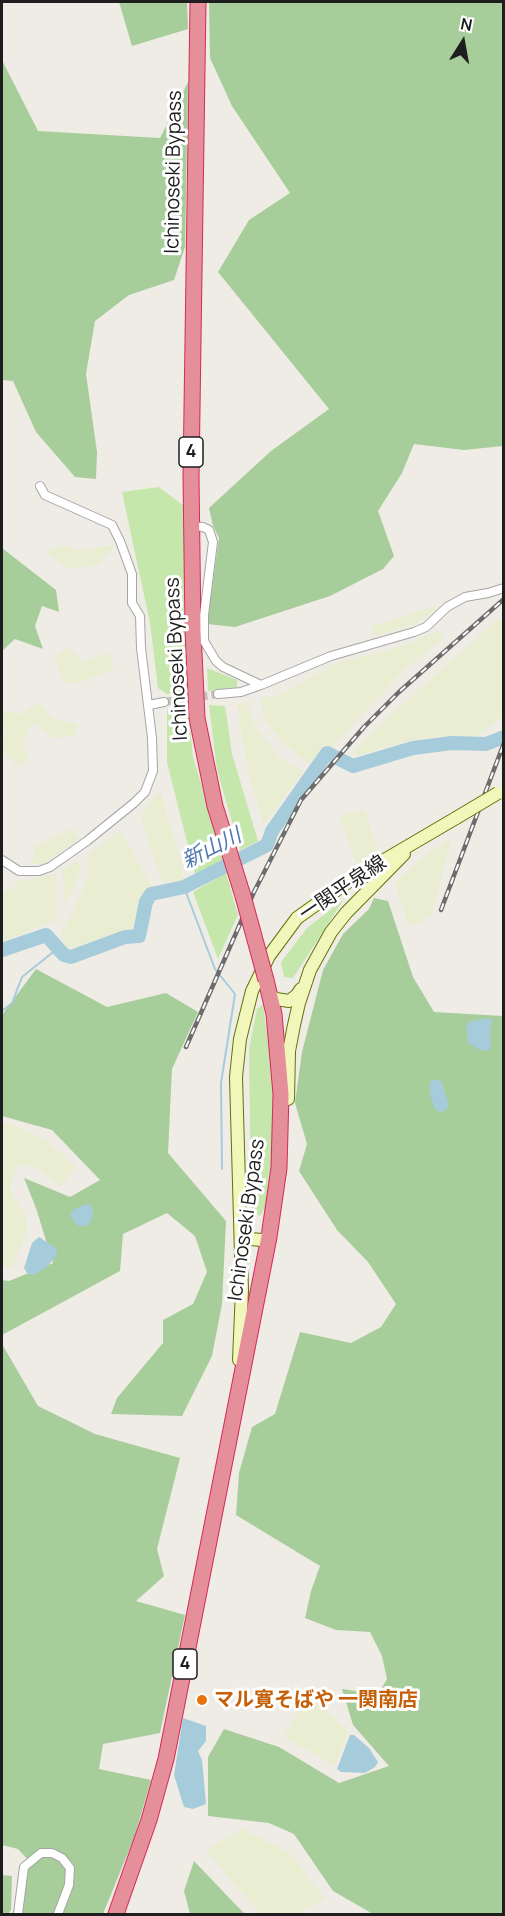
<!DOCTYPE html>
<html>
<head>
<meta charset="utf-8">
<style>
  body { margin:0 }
  #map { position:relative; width:505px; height:1916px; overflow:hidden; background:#efece5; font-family:Manrope,sans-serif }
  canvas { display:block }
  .frame { position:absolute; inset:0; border:3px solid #1e1e1e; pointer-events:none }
  .north { position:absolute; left:433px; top:12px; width:60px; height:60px; -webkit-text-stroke:4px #fff; paint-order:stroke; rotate:11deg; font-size:16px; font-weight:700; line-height:24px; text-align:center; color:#1e1e1e }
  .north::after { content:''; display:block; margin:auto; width:21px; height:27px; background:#1e1e1e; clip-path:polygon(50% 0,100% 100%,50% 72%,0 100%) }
</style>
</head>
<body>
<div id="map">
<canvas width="505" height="1916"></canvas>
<div class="frame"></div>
<div class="north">N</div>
</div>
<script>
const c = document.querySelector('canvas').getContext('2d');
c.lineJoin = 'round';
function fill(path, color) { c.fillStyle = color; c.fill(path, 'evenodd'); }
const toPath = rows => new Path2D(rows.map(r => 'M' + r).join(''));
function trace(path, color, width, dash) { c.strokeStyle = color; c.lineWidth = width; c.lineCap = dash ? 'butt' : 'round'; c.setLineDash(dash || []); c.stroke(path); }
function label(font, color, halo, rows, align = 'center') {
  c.font = font + ' Manrope,"Noto Sans JP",sans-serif'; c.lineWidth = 6; c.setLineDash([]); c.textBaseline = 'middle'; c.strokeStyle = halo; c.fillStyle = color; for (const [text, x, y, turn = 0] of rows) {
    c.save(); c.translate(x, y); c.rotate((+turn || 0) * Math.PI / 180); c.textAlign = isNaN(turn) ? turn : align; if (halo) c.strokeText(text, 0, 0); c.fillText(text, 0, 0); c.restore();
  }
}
fill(toPath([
  [61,545,79,550,115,545,98,565,67,569,46,551],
  [435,606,437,609,416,624,374,636,371,627],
  [503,615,503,716,476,737,432,737,403,742,359,755,352,753,384,721],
  [438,631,444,638,407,667,333,746,325,745,309,764,283,743,265,720,260,698,280,695,334,664,396,648],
  [68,647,83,661,109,653,114,669,78,683,66,683,61,677,56,658],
  [247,702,255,726,280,758,303,771,264,825,251,782,241,731,238,704],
  [37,703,56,720,79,724,74,735,55,739,37,723,29,727,23,742,29,761,17,766,2,750,2,743,7,729,2,728,2,711,21,714],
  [160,790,182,867,183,881,164,882,156,866,141,816],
  [365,810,378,853,357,865,339,816],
  [71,829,79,839,43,864,32,864,35,847],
  [120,830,152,887,145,895,132,929,66,949,61,933,71,916,89,876,88,855],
  [451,838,432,915,409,927,395,882,428,853],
  [77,859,81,870,65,905,62,871],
  [56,874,55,920,2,942,2,896,19,881],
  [2,1124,10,1124,47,1141,76,1167,61,1186,37,1168,18,1163,9,1191,25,1213,27,1232,12,1267,2,1266],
  [309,1694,348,1732,335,1766,284,1737],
  [242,1829,291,1854,325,1899,296,1914,262,1914,232,1882,206,1850]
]), '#e9edd1');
fill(toPath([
  [159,487,184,506,184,620,187,692,167,694,158,688,150,623,122,492],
  [207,668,237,680,237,687,208,691],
  [209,705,225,706,232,754,258,841,240,850,217,770],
  [167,709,188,709,193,756,224,863,195,874,167,762],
  [226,873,238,915,218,959,193,892],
  [344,899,293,978,284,977,281,962,307,928],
  [263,1004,273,1082,273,1157,267,1204,260,1216,251,1211,249,1049,257,1009]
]), '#c6e7ac');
fill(toPath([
  [119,2,187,2,188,29,132,46],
  [209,2,503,2,503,446,464,450,414,444,402,473,378,511,394,556,383,569,330,596,235,627,207,624,219,538,213,526,209,508,271,451,329,409,218,272,249,220,290,193,232,106,210,58],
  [2,60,38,131,160,138,188,82,185,247,174,280,129,295,95,321,86,374,97,452,96,479,75,477,36,432,13,381,2,380],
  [2,548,56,590,59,612,42,606,35,626,43,649,15,639,2,651],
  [374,898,388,901,413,977,434,1012,503,1016,503,1914,373,1914,333,1891,294,1834,269,1823,208,1816,208,1757,224,1729,279,1747,339,1783,389,1766,353,1725,342,1689,378,1694,387,1679,382,1656,370,1632,336,1630,305,1618,311,1591,320,1566,236,1515,239,1473,252,1427,275,1414,300,1332,351,1343,381,1327,396,1304,368,1262,337,1230,299,1171,307,1144,295,1103,302,1052,323,970,343,934,369,909],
  [36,969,107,1007,166,993,198,1012,172,1069,168,1153,226,1221,222,1304,212,1356,182,1416,111,1414,117,1398,163,1343,163,1320,193,1304,207,1272,195,1236,167,1213,123,1234,120,1271,2,1335,2,1280,9,1281,53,1263,36,1208,24,1178,70,1197,100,1180,52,1130,2,1116,2,1015],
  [2,1344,38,1406,95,1434,180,1458,157,1549,164,1576,136,1601,185,1615,160,1733,103,1744,99,1769,151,1780,134,1838,103,1914,18,1914,29,1861,18,1849,2,1845],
  [194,1861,234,1903,245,1914,190,1914,184,1891],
  [2,1875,12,1876,11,1910,8,1914,2,1914]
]), '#a7cd9b');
fill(toPath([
  [492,1018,490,1031,491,1047,488,1051,478,1049,468,1043,466,1024,476,1020],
  [435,1079,441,1081,449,1105,447,1109,441,1112,435,1109,430,1095,430,1082],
  [86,1204,90,1205,93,1210,92,1219,87,1226,79,1226,75,1223,70,1215,73,1210],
  [39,1237,56,1248,57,1255,46,1268,33,1275,27,1273,24,1268,32,1243],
  [183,1718,206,1726,206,1741,198,1751,202,1760,206,1804,193,1809,184,1807,174,1775],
  [350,1735,354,1735,369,1748,378,1762,375,1767,365,1773,341,1772,337,1769]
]), '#a6ccdb');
trace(toPath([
  [184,887,215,969,235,994,221,1083,222,1169],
  [2,1011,12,1003,22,977,57,949]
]), '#a6ccdb', 2);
trace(toPath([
  [2,950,46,935,64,955,71,957,125,937,139,936,146,902,151,894,184,887,267,845,272,831,327,753,353,766,413,748,452,743,486,744,504,737]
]), '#a6ccdb', 14);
trace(toPath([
  [164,702,218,694]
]), '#c5c3bd', 8, [8, 4]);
const street = toPath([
  [192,526,203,527,209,530,213,542,204,615,204,641,216,661,223,667,261,685,331,656,414,632,426,627,447,607,465,597,488,593,504,588],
  [218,694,241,692,261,685],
  [149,705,164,702],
  [2,860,19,871,39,871,50,867,87,841,134,803,145,792,153,771,152,738,141,648,140,616,132,603,132,574,120,541,112,525,45,495,40,486],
  [18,1914,24,1867,41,1853,52,1853,62,1858,70,1868,69,1885,58,1914]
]);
const secondary = toPath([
  [270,995,276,999,289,1001,297,995,301,989],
  [288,1099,289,1051,294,1025,299,1003,310,970,331,932,346,913,404,854],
  [241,1225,243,1234,250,1239,262,1240,269,1237],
  [239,1360,242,1290,236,1077,240,1039,252,991,269,956,297,918,352,879,456,818]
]);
const highway = toPath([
  [198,2,191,476,193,631,197,718,215,806,243,896],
  [116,1914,149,1820,166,1759,269,1237,279,1168,281,1094,274,1014,266,980]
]);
trace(street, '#a5a5a5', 10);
trace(secondary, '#617209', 14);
trace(highway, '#d42a5c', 17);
trace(street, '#fff', 8);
trace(secondary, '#f1f7ba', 12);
trace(highway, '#e48f9a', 15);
const rail = toPath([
  [441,910,504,743],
  [186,1047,254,892,301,800,364,727,399,692,504,599]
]);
trace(rail, '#6c6c6c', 4.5);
trace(rail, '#fff', 2, [7]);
const secondaryBridge = toPath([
  [456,818,498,793]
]);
const highwayBridge = toPath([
  [243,896,266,980]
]);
trace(secondaryBridge, '#617209', 14, []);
trace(highwayBridge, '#d42a5c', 17, []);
trace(secondaryBridge, '#f1f7ba', 12);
trace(highwayBridge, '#e48f9a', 15);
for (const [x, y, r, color] of [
  [202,1700,6,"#e8710a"]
]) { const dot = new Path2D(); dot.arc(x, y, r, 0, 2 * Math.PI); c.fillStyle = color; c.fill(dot); trace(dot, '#fff', 2); }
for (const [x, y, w] of [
  [191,452,24],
  [185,1664,24]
]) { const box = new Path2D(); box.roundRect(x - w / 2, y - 15, w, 30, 4.5); c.fillStyle = '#fff'; c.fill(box); trace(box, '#1e1e1e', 1.5); }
label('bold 18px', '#1e1e1e', null, [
  ["4",191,452],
  ["4",185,1664]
]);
label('20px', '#1e1e1e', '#fff', [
  ["Ichinoseki Bypass",174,172,-89],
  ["Ichinoseki Bypass",177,659,-93],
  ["一関平泉線",343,889,-34],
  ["Ichinoseki Bypass",247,1220,-82]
]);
label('bold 20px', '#c56008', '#fff', [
  ["マル寛そばや 一関南店",214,1700]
], 'left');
label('italic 21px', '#4e77ab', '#fff', [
  ["新山川",212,849,-27]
]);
</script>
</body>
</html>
